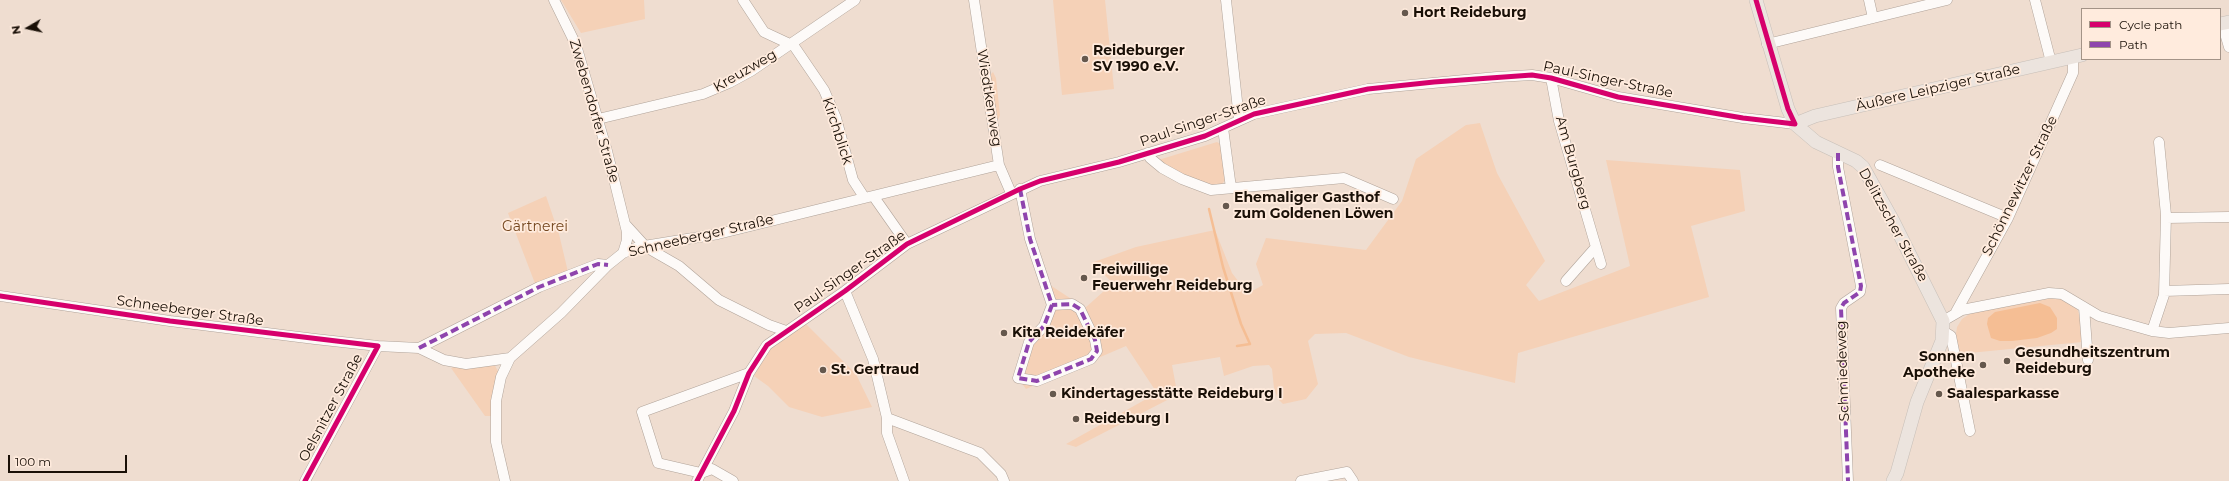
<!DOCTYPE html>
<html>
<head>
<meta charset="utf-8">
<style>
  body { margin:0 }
  #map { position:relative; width:2229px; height:481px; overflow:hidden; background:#efddd0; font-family:Montserrat,sans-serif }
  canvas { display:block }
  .legend { position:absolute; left:2081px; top:8px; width:140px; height:52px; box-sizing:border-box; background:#ffebdd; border:1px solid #a39387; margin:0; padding:5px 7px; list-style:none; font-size:12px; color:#1a1007 }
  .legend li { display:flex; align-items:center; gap:8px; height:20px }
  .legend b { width:20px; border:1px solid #a39387 }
  .north { position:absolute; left:8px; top:8px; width:40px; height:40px; -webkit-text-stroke:3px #ffebdd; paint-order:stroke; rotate:261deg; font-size:11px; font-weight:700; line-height:16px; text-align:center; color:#1a1007 }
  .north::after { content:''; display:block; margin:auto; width:14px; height:18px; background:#1a1007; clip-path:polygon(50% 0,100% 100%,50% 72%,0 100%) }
  .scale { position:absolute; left:8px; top:455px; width:119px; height:18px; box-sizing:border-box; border:2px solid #1a1007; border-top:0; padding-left:5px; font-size:12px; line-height:14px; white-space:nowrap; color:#1a1007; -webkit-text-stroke:3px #ffebdd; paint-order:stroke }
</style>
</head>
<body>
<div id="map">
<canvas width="2229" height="481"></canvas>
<ul class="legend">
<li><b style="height:5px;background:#d6006c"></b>Cycle path</li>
<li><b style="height:5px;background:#8e44ad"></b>Path</li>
</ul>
<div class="north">N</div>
<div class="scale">100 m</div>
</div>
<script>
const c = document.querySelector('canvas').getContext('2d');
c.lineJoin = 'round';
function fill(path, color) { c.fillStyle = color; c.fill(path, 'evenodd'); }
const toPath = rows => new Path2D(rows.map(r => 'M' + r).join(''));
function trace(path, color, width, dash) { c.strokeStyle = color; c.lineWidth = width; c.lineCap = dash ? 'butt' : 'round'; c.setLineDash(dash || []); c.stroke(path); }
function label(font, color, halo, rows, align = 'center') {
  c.font = font + ' Montserrat,sans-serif'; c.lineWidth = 3.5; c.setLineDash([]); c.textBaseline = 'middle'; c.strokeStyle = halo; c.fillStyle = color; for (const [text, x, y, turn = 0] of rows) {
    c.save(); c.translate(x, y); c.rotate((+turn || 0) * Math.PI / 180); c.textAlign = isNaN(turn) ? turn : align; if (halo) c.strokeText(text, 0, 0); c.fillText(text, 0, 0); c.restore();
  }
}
fill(toPath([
  [561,0,644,0,645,19,581,33],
  [1053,0,1105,0,1114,89,1062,95],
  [993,72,996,78,1000,115,998,120,990,75],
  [1480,123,1497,173,1545,261,1526,285,1539,301,1630,266,1606,160,1740,170,1745,211,1691,226,1709,297,1518,353,1515,383,1409,357,1346,333,1315,334,1308,341,1318,384,1306,399,1283,404,1278,399,1274,388,1272,369,1269,365,1253,366,1224,376,1220,357,1172,365,1177,392,1175,396,1076,447,1066,444,1157,393,1126,346,1026,389,1018,378,1029,342,1055,311,1047,283,1085,308,1113,283,1091,263,1136,247,1215,230,1232,273,1245,290,1254,290,1263,285,1256,264,1266,238,1366,250,1402,201,1416,159,1466,125],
  [1217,142,1220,144,1225,180,1222,184,1209,187,1155,161],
  [546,196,559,234,568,272,536,286,508,213],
  [2058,297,2075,305,2078,311,2081,321,2082,342,1959,354,1956,334,1957,327,1962,319,1971,313],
  [806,324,856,374,872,407,822,417,789,407,768,386,754,376,769,350],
  [494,364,499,373,492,416,485,416,451,368,457,366,475,368]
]), '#f5d1b7');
fill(toPath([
  [2040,303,2050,307,2057,318,2057,329,2051,333,2037,338,2012,341,2000,341,1991,338,1987,324,1988,318,1995,312]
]), '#f5be94');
trace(toPath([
  [1209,209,1223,267,1241,324,1250,344,1237,346]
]), '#f5be94', 2.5);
const minor = toPath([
  [554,0,576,45,607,151,627,232,627,240,623,253],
  [743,0,764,32,794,46,824,90,836,118,853,180,864,197],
  [974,0,999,165,1011,193],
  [1226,0,1239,119],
  [1869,0,1873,18],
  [2035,0,2051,62],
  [2222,23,2229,47],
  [1767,44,1947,0],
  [1551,78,1559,121,1596,247,1566,281],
  [598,119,703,94,729,83,751,71,855,0],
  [1223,128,1231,188],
  [1148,153,1150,158,1162,168,1182,179,1211,190,1344,178,1393,199],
  [1838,153,1838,167,1861,286,1860,292,1844,303,1841,308,1848,481],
  [1880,165,2008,218],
  [1020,189,1030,239,1052,305,1044,326,1029,342,1018,378,1037,381,1091,359,1097,351,1095,340,1080,309,1072,304,1052,305],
  [874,197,907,244],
  [2166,218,2229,217],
  [625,224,646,247,679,266,719,300,769,325,786,331],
  [1596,247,1601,264],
  [845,291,873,359,887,418,887,433,904,481],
  [2164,291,2229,289],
  [0,296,170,321,315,339,378,346,419,348,444,360,466,364,510,358],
  [2084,307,2088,360],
  [1956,312,2008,218,2073,73,2073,57],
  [1943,321,1962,310,2049,293,2062,294,2099,316,2152,331,2169,333,2229,328],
  [1943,331,1951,336,1970,431],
  [2152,331,2164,295,2166,215,2159,142],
  [419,348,539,287,598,264,608,265],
  [887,418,980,453,1001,474,1004,481],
  [305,481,378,346],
  [505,481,496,442,496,401,501,377,510,358,561,313,608,265,623,253,638,247,718,234,999,165],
  [697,481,734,411,749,373,767,345,845,291,907,244,1040,181,1119,162,1205,136,1254,114,1368,89,1497,77,1532,75,1551,78,1618,97,1743,118,1795,124],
  [733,481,712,469,701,473,658,463,642,412,749,373],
  [1301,481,1347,472,1353,481]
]);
const major = toPath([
  [1756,0,1788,109,1795,124,1816,142,1856,161,1863,167,1893,221,1943,321,1942,341,1917,402,1897,473,1893,481],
  [2220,24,2229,22],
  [1795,124,1815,116,2082,55]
]);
trace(minor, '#b0a399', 11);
trace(major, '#c7bfb8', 14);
trace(minor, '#fdfaf8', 10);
trace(major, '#ece4de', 13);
trace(toPath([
  [1838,153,1838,167,1861,286,1860,292,1844,303,1841,308,1848,481],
  [1020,189,1030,239,1052,305,1044,326,1029,342,1018,378,1037,381,1091,359,1097,351,1095,340,1080,309,1072,304,1052,305],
  [419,348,539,287,598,264,608,265]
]), '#8e44ad', 4, [8, 4]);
trace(toPath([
  [0,296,170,321,378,346,305,481],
  [697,481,734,411,749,373,767,345,845,291,907,244,1020,189,1040,181,1119,162,1205,136,1254,114,1368,89,1434,82,1532,75,1551,78,1618,97,1743,118,1795,124,1788,109,1756,0]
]), '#d6006c', 5);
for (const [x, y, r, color] of [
  [1405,13,4,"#65584d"],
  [1085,59,4,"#65584d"],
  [1226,206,4,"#65584d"],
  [1084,278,4,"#65584d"],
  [1004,333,4,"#65584d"],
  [2007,361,4,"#65584d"],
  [1983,365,4,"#65584d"],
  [823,370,4,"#65584d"],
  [1053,394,4,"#65584d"],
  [1939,394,4,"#65584d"],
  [1076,419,4,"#65584d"]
]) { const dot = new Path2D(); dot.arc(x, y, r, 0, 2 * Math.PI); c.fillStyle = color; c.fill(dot); trace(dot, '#ffebdd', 1.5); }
label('bold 14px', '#1a1007', '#ffebdd', [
  ["Hort Reideburg",1413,13],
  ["Reideburger",1093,51],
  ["SV 1990 e.V.",1093,67],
  ["Ehemaliger Gasthof",1234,198],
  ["zum Goldenen Löwen",1234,214],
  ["Freiwillige",1092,270],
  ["Feuerwehr Reideburg",1092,286],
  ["Kita Reidekäfer",1012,333],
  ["Gesundheitszentrum",2015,353],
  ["Reideburg",2015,369],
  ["Sonnen",1975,357,"right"],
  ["Apotheke",1975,373,"right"],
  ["St. Gertraud",831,370],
  ["Kindertagesstätte Reideburg I",1061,394],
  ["Saalesparkasse",1947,394],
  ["Reideburg I",1084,419]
], 'left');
label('14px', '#1a1007', '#ffebdd', [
  ["Kreuzweg",745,71,-30],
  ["Paul-Singer-Straße",1608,80,12],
  ["Äußere Leipziger Straße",1938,88,-13],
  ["Wiedtkenweg",989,98,81],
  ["Zwebendorfer Straße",594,111,74],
  ["Paul-Singer-Straße",1203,121,-19],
  ["Kirchblick",837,131,72],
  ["Am Burgberg",1573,163,74],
  ["Schönnewitzer Straße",2020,186,-64],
  ["Delitzscher Straße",1893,225,61],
  ["Schneeberger Straße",701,236,-13],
  ["Paul-Singer-Straße",850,272,-35],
  ["Schneeberger Straße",190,311,8],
  ["Schmiedeweg",1843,371,-92],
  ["Oelsnitzer Straße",331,408,-62]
]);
label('14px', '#74461e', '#ffebdd', [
  ["Gärtnerei",535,227]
]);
</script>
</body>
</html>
